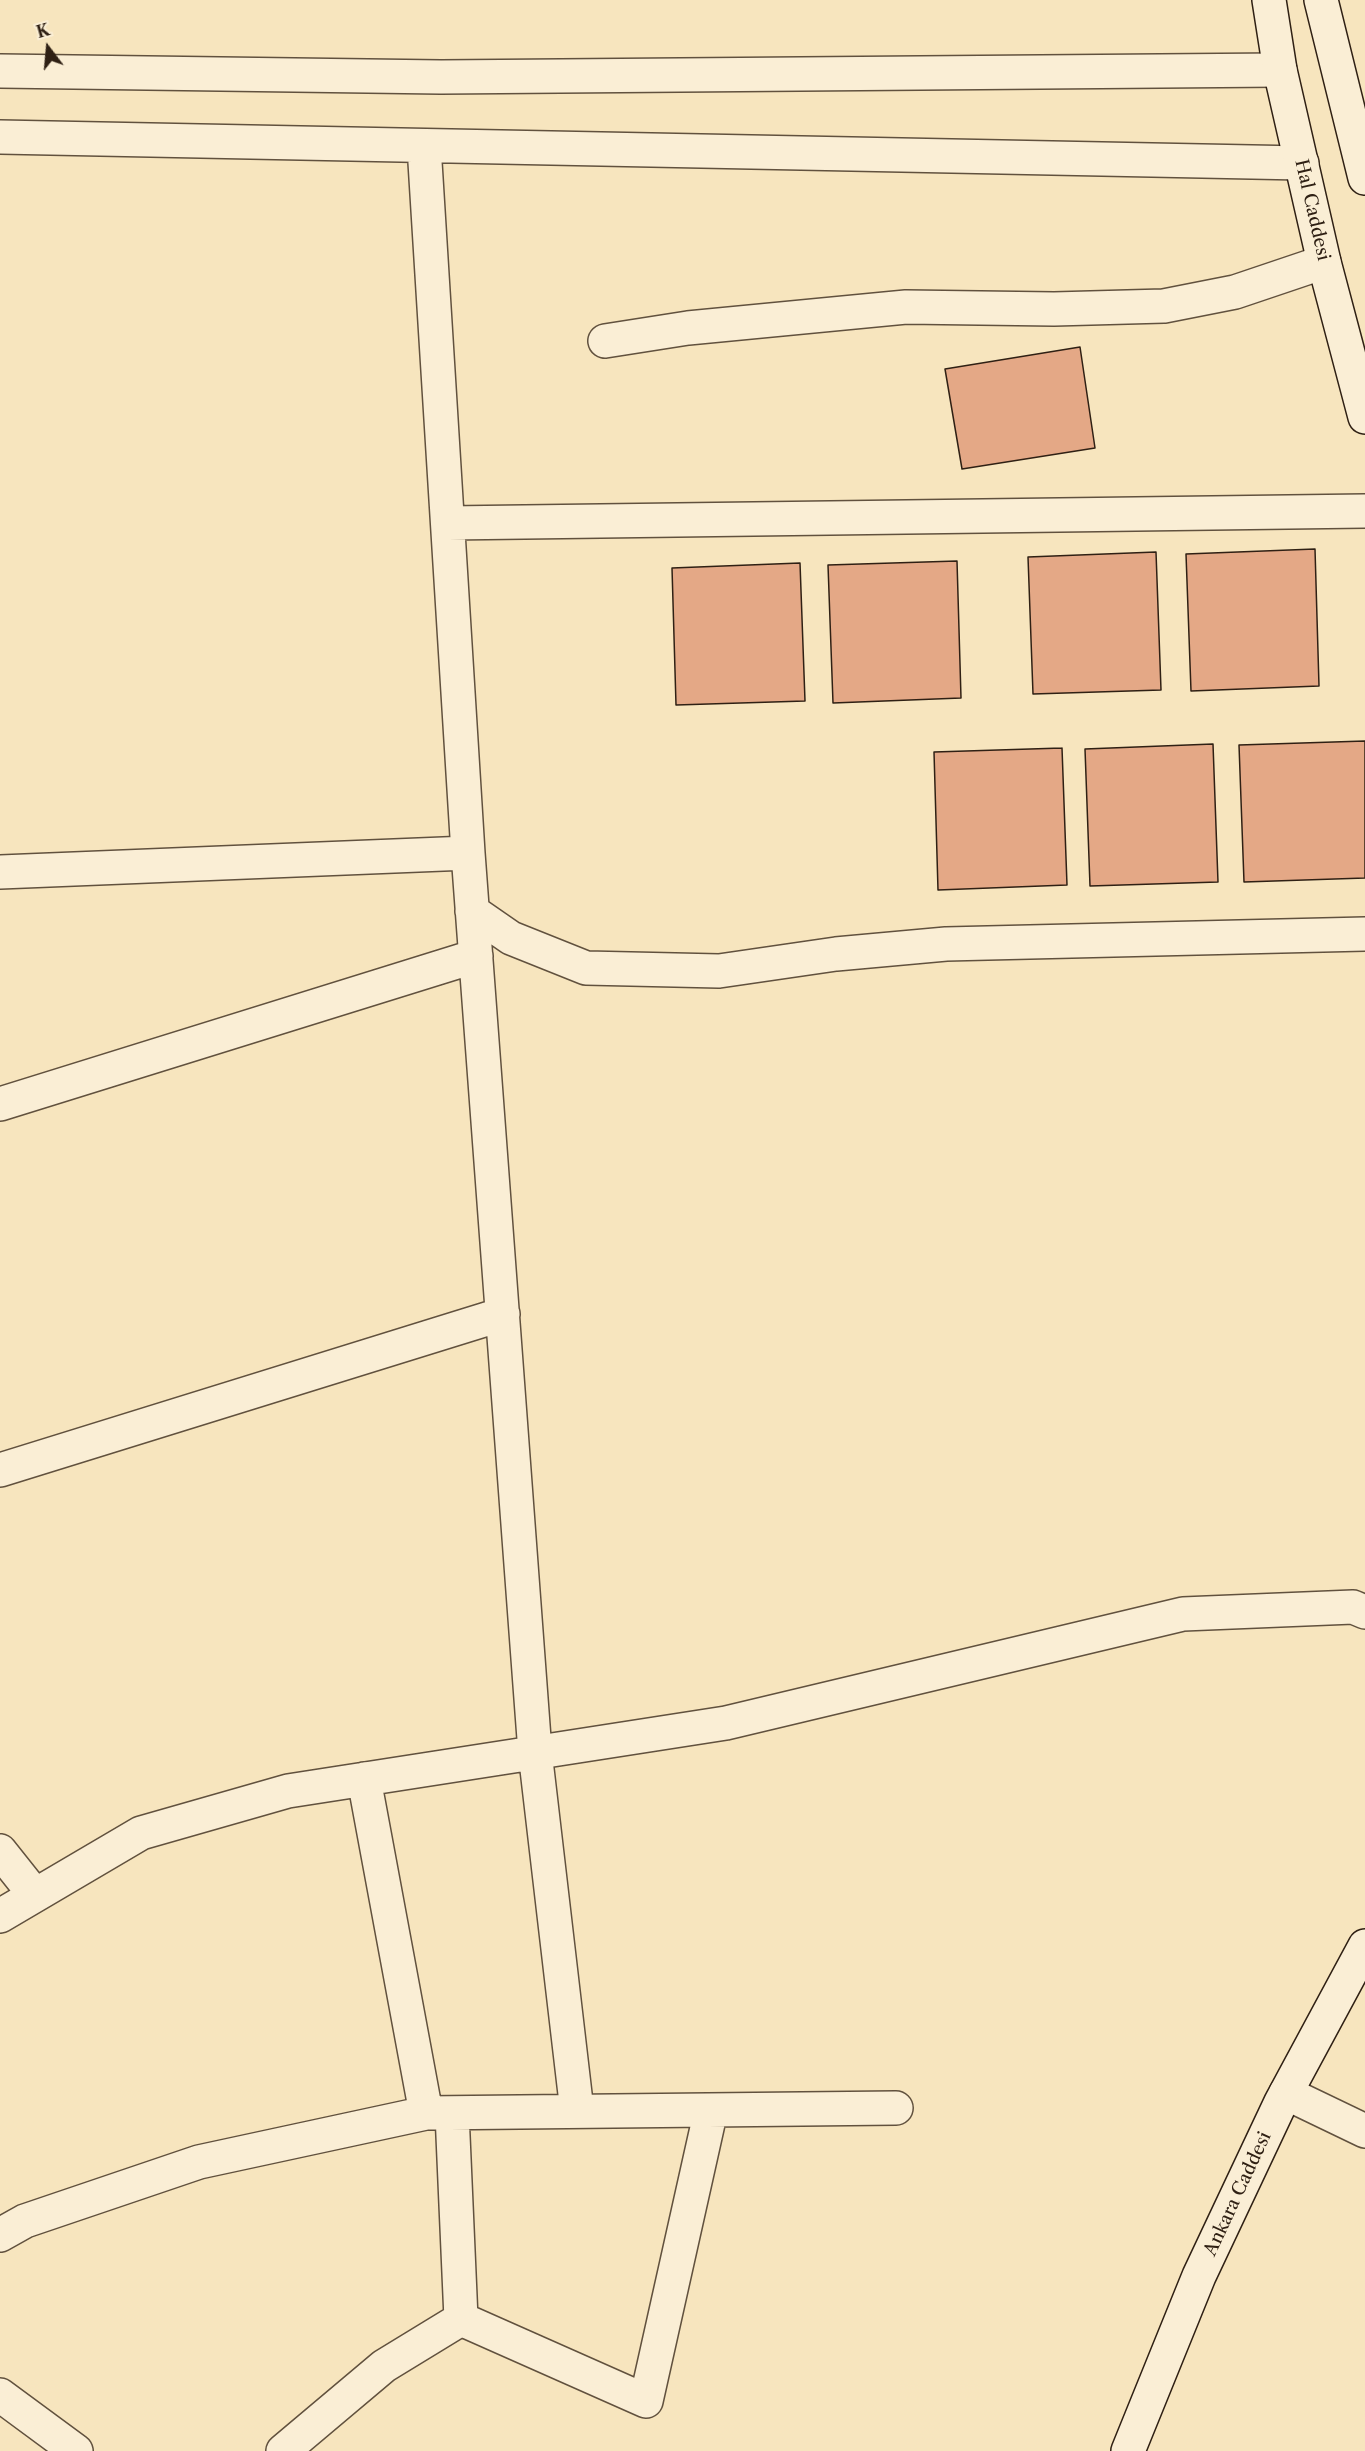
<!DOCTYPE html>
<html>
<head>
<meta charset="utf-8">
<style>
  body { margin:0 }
  #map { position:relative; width:1365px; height:2451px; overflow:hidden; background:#f7e5be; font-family:"Libre Caslon Text",serif }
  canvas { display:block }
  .north { position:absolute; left:18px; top:18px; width:60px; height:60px; -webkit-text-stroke:4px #faeed5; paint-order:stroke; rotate:344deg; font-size:16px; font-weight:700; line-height:24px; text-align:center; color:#2f2014 }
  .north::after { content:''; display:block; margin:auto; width:21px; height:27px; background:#2f2014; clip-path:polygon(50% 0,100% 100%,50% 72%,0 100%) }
</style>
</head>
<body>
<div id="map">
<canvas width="1365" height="2451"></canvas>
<div class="north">K</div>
</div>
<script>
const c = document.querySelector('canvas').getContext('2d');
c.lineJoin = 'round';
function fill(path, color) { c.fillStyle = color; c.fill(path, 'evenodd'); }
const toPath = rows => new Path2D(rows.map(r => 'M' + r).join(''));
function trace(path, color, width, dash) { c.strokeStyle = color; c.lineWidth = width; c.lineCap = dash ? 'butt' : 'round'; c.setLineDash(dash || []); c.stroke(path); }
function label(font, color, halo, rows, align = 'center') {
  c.font = font + ' "Libre Caslon Text",serif'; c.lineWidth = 4.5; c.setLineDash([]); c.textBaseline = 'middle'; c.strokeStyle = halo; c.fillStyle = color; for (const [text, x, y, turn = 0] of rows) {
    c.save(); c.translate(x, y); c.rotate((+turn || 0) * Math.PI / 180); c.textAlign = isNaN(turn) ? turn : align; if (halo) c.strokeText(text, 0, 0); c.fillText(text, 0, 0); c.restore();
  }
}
const building = toPath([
  [1080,347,1095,448,962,469,945,369,1080,347],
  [1315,549,1319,686,1191,691,1186,554,1315,549],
  [1156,552,1161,690,1033,694,1028,557,1156,552],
  [957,561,961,698,833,703,828,565,957,561],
  [800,563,805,701,676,705,672,568,800,563],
  [1365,741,1365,878,1244,882,1239,745,1365,741],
  [1213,744,1218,882,1090,886,1085,749,1213,744],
  [1062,748,1067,885,938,890,934,752,1062,748]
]);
fill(building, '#e4a886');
trace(building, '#2f2014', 1.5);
const street = toPath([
  [0,71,441,77,1280,70],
  [0,137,1302,163],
  [424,146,468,853,535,1752,577,2111],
  [605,341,688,328,906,307,1054,309,1164,306,1235,292,1324,262],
  [448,523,1365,511],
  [0,872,468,853],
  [472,911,511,938,586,968,719,971,836,954,946,944,1365,934],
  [0,1104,476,956],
  [0,1470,503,1314],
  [364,1779,426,2113],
  [0,1851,35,1895],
  [0,1916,141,1833,288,1791,726,1723,1183,1614,1353,1607,1365,1612],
  [1286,2093,1365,2131],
  [452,2113,461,2319],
  [0,2235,25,2221,199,2162,426,2113,896,2108],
  [461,2319,646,2401,711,2110],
  [0,2395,76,2451],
  [283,2451,384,2366,461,2319]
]);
const secondary = toPath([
  [1269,0,1280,70,1324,262,1365,417],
  [1321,0,1365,178],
  [1128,2451,1199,2276,1281,2102,1365,1946]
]);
trace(street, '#61513e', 36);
trace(secondary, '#2f2014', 36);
trace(street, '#faeed5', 33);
trace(secondary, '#faeed5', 33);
label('18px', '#2f2014', '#faeed5', [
  ["Hal Caddesi",1312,210,77],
  ["Ankara Caddesi",1238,2194,-65]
]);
</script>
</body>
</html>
